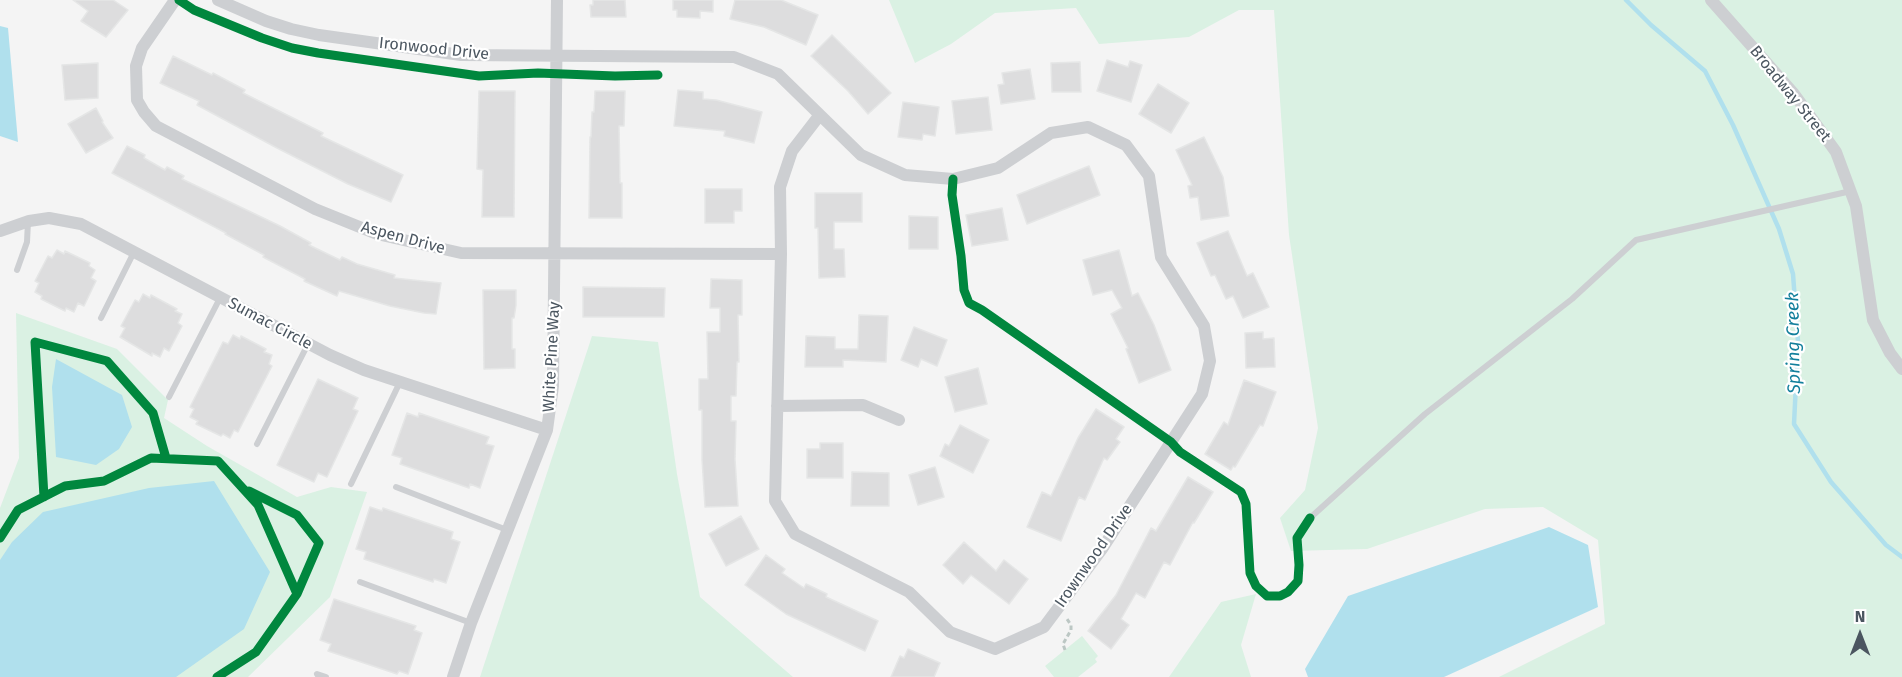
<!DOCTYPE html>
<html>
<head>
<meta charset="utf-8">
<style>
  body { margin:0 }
  #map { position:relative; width:1902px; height:677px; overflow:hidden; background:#f4f4f4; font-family:"Fira Sans",sans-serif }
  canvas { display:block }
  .north { position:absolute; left:1830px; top:605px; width:60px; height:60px; -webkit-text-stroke:4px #fff; paint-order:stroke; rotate:0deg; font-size:16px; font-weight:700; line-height:24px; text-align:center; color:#4b5660 }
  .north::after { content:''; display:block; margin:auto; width:21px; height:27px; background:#4b5660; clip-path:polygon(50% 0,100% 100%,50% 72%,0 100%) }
</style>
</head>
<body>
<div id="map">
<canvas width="1902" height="677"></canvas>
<div class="north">N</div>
</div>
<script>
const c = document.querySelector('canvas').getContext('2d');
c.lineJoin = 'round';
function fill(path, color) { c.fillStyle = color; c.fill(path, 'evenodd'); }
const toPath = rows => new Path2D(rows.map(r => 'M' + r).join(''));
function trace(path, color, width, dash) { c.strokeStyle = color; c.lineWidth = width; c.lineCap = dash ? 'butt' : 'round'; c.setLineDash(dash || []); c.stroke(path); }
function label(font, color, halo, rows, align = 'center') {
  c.font = font + ' "Fira Sans",sans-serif'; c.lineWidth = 4.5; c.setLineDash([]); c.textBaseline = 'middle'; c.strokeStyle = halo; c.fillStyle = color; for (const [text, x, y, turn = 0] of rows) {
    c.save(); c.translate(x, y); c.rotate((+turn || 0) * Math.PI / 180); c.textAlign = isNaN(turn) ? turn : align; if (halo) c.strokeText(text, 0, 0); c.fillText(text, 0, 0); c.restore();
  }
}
fill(toPath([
  [889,0,1902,0,1902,677,1499,677,1605,624,1598,540,1543,507,1485,509,1367,549,1291,551,1280,518,1305,490,1318,428,1289,235,1274,10,1239,10,1189,37,1099,44,1076,8,995,13,951,44,915,63],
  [16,313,117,349,168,400,164,418,207,446,297,497,331,487,367,492,330,597,248,677,0,677,0,508,19,458],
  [592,336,658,342,677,474,700,597,793,677,480,677],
  [1256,594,1241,645,1251,677,1169,677,1221,602],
  [1082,636,1098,656,1095,659,1097,662,1078,677,1054,677,1045,666]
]), '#daf1e3');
fill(toPath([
  [0,26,8,28,18,142,0,136],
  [56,359,122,395,132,427,119,449,96,465,56,457,52,387],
  [214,481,270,572,244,629,176,677,0,677,0,560,12,542,43,512,149,488],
  [1549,527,1588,545,1598,607,1444,677,1308,677,1305,669,1348,596]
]), '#b0e0ed');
trace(toPath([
  [1626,0,1651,25,1705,71,1733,125,1779,229,1793,274,1798,342,1794,424,1831,482,1886,545,1902,557]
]), '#b0e0ed', 4.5);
const building = toPath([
  [73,0,113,0,128,10,106,37,81,21,88,11,73,0],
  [593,0,625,0,626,17,591,17,590,5,593,5,593,0],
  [673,0,713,0,713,12,700,11,700,18,677,17,677,10,673,10,673,0],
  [735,0,781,0,818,15,806,45,764,27,730,19,735,0],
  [832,35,891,93,868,114,848,91,811,56,832,35],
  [173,56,212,75,213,73,245,90,243,93,323,133,321,136,403,175,391,202,348,184,277,148,197,105,199,101,160,83,173,56],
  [1107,60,1128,67,1130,61,1142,65,1131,102,1097,91,1107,60],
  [1080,62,1081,92,1052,92,1051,63,1080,62],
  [98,63,98,98,65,100,62,65,98,63],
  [1030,69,1035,99,1001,104,998,85,1004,84,1002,73,1030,69],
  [1158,84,1189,103,1171,133,1139,114,1158,84],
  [678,90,703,92,703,99,716,100,762,112,754,143,724,136,725,131,674,126,678,90],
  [479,91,515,91,514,217,482,217,483,170,477,169,479,91],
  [595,91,625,91,624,126,619,126,620,183,622,183,622,218,589,218,590,137,591,137,592,112,594,112,595,91],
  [988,97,992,130,956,134,952,101,988,97],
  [903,102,939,107,935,136,923,134,922,140,898,137,903,102],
  [96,108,103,121,102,122,113,138,86,153,68,124,96,108],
  [1204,137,1223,177,1229,216,1201,220,1198,197,1190,198,1188,186,1192,185,1176,150,1204,137],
  [127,146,145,155,144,158,165,170,167,167,184,176,182,179,280,226,311,243,309,245,340,260,342,257,357,264,395,275,394,278,441,283,436,314,424,313,390,306,339,291,337,296,304,281,305,279,263,257,264,255,225,234,226,233,112,173,127,146],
  [1089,166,1100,195,1027,224,1017,195,1089,166],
  [705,189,742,189,742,211,734,211,734,223,705,223,705,189],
  [815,193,862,193,862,222,834,222,834,249,844,249,845,277,819,278,818,228,815,228,815,193],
  [1002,208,1008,240,972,246,966,215,1002,208],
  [909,216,938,217,938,249,909,249,909,216],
  [1228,231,1247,276,1253,273,1269,307,1243,318,1233,296,1226,299,1215,275,1211,276,1197,243,1228,231],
  [57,250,64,254,65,251,90,263,89,266,95,270,91,278,96,281,84,306,78,303,74,312,66,308,65,311,41,299,42,296,35,292,39,283,35,281,48,256,52,258,57,250],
  [1119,250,1132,296,1138,293,1154,325,1171,370,1139,383,1126,349,1128,348,1111,314,1122,308,1112,290,1093,295,1083,260,1119,250],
  [711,279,742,280,742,315,738,315,739,362,737,362,736,396,731,396,731,421,736,421,735,459,738,506,705,507,702,459,702,410,699,410,699,379,708,379,707,332,720,332,720,308,710,308,711,279],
  [583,287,665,288,664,317,583,317,583,287],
  [483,290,516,290,516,305,514,318,512,318,512,349,515,349,515,368,484,369,483,290],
  [143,294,150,298,151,295,177,309,175,311,182,314,178,323,182,326,169,351,164,348,160,357,152,353,152,356,120,337,125,328,121,326,135,300,139,302,143,294],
  [859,315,888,316,886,362,843,360,843,367,805,367,806,336,835,337,835,349,858,349,859,315],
  [914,327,947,340,937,366,921,359,918,367,901,360,914,327],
  [1263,332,1263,339,1274,338,1275,367,1246,368,1245,333,1263,332],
  [233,335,240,339,241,336,266,349,264,352,272,355,269,364,272,366,238,432,234,430,230,438,223,434,221,436,196,424,198,421,190,417,194,409,190,407,223,342,228,344,233,335],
  [978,368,987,404,955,412,945,377,978,368],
  [318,379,358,398,353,409,358,411,327,477,318,473,314,482,277,465,318,379],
  [1244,380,1276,392,1263,426,1260,425,1235,467,1233,466,1231,470,1205,454,1224,422,1228,425,1244,380],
  [1096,409,1124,427,1116,439,1120,442,1107,460,1104,458,1085,500,1079,497,1061,541,1027,527,1042,492,1051,496,1078,438,1096,409],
  [407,413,418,417,419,413,489,437,486,444,494,446,480,488,470,484,469,488,400,464,402,458,392,455,407,413],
  [960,425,989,440,973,473,940,456,945,444,949,446,960,425],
  [820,443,843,443,843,478,807,478,807,449,820,449,820,443],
  [935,467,944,497,918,505,909,475,935,467],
  [852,472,889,473,889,506,851,506,852,472],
  [1188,477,1213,492,1194,523,1193,522,1170,565,1164,562,1145,598,1136,593,1121,619,1129,625,1111,649,1088,631,1116,595,1151,528,1156,531,1188,477],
  [370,507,382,511,383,508,453,532,451,539,460,542,446,583,434,579,433,582,364,559,366,552,356,549,370,507],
  [741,516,759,549,726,566,709,534,741,516],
  [964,542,996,571,1004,560,1028,579,1009,604,971,575,963,584,943,565,964,542],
  [766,555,785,569,782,573,804,588,806,584,827,594,826,597,878,621,865,651,786,614,745,585,766,555],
  [334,599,416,626,414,630,422,633,408,674,399,671,397,674,328,651,331,644,320,640,334,599],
  [908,649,940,663,934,677,891,677,900,656,904,658,908,649]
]);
fill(building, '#ddddde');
trace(building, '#e5e6e6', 1.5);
trace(toPath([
  [1065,650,1063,644,1071,630,1071,625,1067,619]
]), '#bcc7c4', 3, [4.5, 3]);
trace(toPath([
  [17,270,27,242,28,221],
  [101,318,134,252],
  [169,397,220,298],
  [257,444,308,344],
  [351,484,400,382],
  [396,487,507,530],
  [1310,518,1425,414,1572,299,1636,240,1851,191],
  [360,582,471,623],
  [319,677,317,674,326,677]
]), '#cdcfd2', 6);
trace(toPath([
  [175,0,142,48,136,66,137,100,144,112,156,126,315,209,377,234,461,253,781,254],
  [218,0,266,21,291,29,319,35,461,55,734,57,778,74,861,155,905,175,953,179,998,168,1051,133,1088,127,1126,145,1149,176,1161,257,1204,326,1210,361,1202,394,1102,549,1044,627,995,649,950,632,909,592,795,534,775,501,781,254,780,187,792,151,819,116],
  [1711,0,1794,94,1836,152,1856,206,1873,320,1890,353,1902,369],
  [0,231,29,221,49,218,81,224,330,355,364,370,547,430],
  [777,406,863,405,899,420],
  [453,677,471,623,547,430,553,386,557,0]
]), '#cdcfd2', 12);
trace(toPath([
  [179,0,194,10,262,38,292,48,318,53,479,76,538,73,615,76,658,75],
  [953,179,952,195,961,256,964,290,969,303,982,310,1171,442,1180,452,1241,492,1246,504,1250,573,1256,586,1267,596,1280,596,1288,592,1298,581,1299,565,1297,538,1310,518],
  [249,491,297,515,319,543,297,594],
  [44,497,35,342,107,361,153,413,166,458],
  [0,538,18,510,65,486,104,481,151,458,218,461,258,505,297,594,256,652,217,677]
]), '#00873e', 9);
label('16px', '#4b5660', '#fff', [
  ["Ironwood Drive",434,49,6],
  ["Broadway Street",1790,94,51],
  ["Aspen Drive",403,238,15],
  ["Sumac Circle",270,324,28],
  ["White Pine Way",552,357,-87],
  ["Irownwood Drive",1094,556,-55]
]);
label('italic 18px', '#127f9c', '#fff', [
  ["Spring Creek",1794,343,-91]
]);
</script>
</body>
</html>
